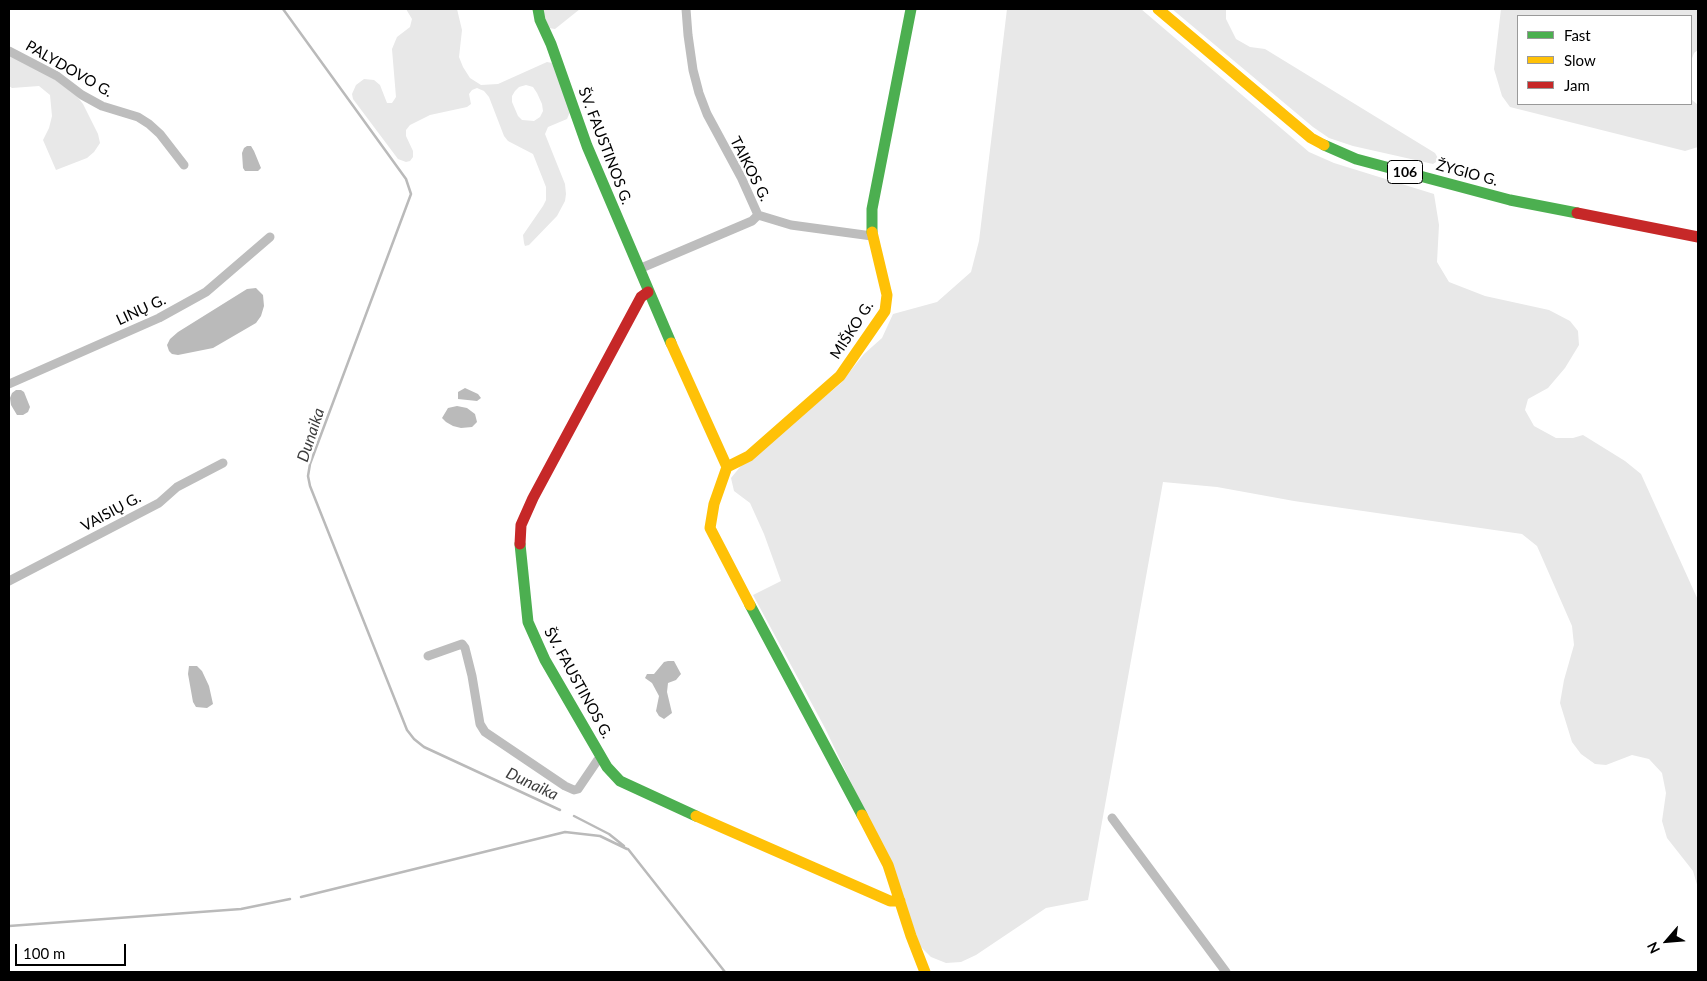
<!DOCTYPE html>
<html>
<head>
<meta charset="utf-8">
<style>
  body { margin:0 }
  #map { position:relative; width:1707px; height:981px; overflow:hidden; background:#fff; font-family:Lato,sans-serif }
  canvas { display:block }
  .frame { position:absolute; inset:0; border:10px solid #000; pointer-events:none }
  .legend { position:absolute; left:1517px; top:15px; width:175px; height:90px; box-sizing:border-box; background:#fff; border:1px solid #999; margin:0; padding:6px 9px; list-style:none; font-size:15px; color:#000 }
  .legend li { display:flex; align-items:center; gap:10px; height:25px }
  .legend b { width:25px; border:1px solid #999 }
  .north { position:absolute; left:1642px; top:916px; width:50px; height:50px; -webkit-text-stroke:4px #fff; paint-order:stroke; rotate:243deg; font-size:14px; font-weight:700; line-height:20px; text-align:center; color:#000 }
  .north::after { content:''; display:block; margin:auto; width:18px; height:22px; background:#000; clip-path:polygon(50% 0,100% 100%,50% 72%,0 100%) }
  .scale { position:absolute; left:15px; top:944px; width:111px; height:22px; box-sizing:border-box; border:2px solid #000; border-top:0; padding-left:6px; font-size:15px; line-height:18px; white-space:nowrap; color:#000; -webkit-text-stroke:4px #fff; paint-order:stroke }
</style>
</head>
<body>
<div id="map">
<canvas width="1707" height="981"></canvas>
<div class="frame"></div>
<ul class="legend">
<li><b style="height:6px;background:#4caf50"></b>Fast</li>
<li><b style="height:6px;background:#ffc107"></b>Slow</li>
<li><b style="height:6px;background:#c62828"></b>Jam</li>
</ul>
<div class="north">N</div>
<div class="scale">100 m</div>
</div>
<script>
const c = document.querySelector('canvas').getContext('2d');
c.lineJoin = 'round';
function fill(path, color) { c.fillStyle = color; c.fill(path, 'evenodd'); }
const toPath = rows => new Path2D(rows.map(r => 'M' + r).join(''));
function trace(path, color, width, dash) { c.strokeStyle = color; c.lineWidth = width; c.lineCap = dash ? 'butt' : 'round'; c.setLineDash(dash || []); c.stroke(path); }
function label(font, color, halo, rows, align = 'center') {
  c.font = font + ' Lato,sans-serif'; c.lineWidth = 5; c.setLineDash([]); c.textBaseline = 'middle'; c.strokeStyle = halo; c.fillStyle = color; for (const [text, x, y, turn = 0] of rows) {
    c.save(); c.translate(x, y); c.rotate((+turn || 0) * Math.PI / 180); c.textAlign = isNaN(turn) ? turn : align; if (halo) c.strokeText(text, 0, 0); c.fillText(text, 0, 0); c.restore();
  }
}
fill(toPath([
  [406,9,457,9,462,30,459,57,463,67,470,78,481,85,498,84,547,62,552,63,570,112,567,119,548,127,545,134,565,184,566,194,565,201,557,216,529,245,525,246,524,243,523,235,543,206,546,200,546,187,533,154,508,141,504,136,489,97,484,91,477,88,472,90,469,94,471,104,467,107,430,115,410,125,406,130,406,136,413,151,413,157,410,161,406,162,398,159,353,99,352,94,356,85,364,79,374,80,380,85,387,103,392,103,396,97,392,49,397,37,410,27,412,19],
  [526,85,533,87,537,93,542,104,543,111,540,117,534,121,522,120,518,116,512,102,512,96,515,91,519,87],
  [542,9,580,9,555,29,549,28],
  [1007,9,1141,9,1309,152,1334,163,1434,194,1439,225,1437,262,1449,282,1485,296,1549,310,1570,321,1578,331,1579,345,1565,368,1548,388,1528,399,1525,410,1534,426,1556,438,1573,438,1583,435,1625,461,1641,474,1698,600,1698,888,1693,871,1667,838,1662,821,1666,793,1662,773,1649,759,1632,755,1606,765,1595,764,1581,754,1572,742,1560,703,1564,680,1574,645,1572,626,1537,546,1522,534,1294,501,1217,487,1163,482,1088,900,1046,908,976,955,961,962,946,963,931,957,920,946,898,881,825,728,753,595,781,581,764,534,750,503,734,491,731,478,740,467,840,384,864,354,882,338,893,314,937,302,971,272,979,241],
  [1172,9,1226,9,1226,19,1236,39,1250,47,1265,49,1435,153,1439,160,1433,164,1353,146,1329,138,1313,127],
  [1501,9,1698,9,1698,50,1694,53,1691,61,1691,16,1518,16,1518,104,1691,104,1691,99,1698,105,1698,147,1685,151,1510,107,1502,96,1494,69],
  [9,54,54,79,76,95,83,104,98,134,100,143,94,152,87,158,56,170,43,140,49,128,52,116,50,95,39,86,12,88,9,86]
]), '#e8e8e8');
fill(toPath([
  [247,146,251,146,254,151,261,168,258,171,245,171,243,168,242,153,244,148],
  [256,288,263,295,264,306,261,316,256,323,213,348,178,355,172,354,169,351,167,345,170,339,178,332,247,289],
  [465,388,478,394,481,398,477,401,458,399,458,392],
  [16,390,21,390,24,392,30,407,28,412,23,415,17,415,11,405,10,398,12,393],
  [457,406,467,408,475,414,477,422,472,427,461,428,453,426,446,422,442,418,448,408],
  [668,661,674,661,681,674,676,680,668,683,667,692,672,713,664,719,659,716,656,711,659,696,652,683,645,678,647,674,654,674,664,662],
  [189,666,197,666,202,671,209,686,213,704,207,708,196,707,193,702,188,674]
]), '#bababa');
trace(toPath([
  [283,9,406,179,411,194,310,464,308,476,310,486,407,730,414,739,424,747,560,810],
  [574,816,609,834,624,846],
  [628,849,725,972],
  [301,897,565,832,600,836,627,849],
  [9,926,241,909,290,899]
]), '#bababa', 2.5);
trace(toPath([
  [9,51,57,76,82,95,102,106,138,117,149,124,160,134,184,165],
  [758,215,791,225,872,236],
  [639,269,752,221,758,215,741,177,707,114,699,93,693,70,688,35,686,9],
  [9,384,159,318,206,292,270,237],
  [9,581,159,503,177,487,223,463],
  [428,656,462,644,465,648,472,676,480,724,485,732,565,786,574,790,578,789,597,761,601,757],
  [1112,818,1226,972]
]), '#bdbdbd', 9);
trace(toPath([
  [538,9,540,20,551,44,587,146,671,343],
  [1324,145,1356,159,1510,200,1577,213],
  [872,232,872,209,911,9],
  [520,544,528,622,545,660,607,767,620,781,696,816],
  [750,605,862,815]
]), '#4caf50', 11);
trace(toPath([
  [1158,9,1311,138,1324,145],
  [671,343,727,467,714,504,710,528,750,605],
  [727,467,749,456,840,376,885,311,887,295,872,232],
  [862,815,888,865,911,936,925,972],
  [696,816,890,901,900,901]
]), '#ffc107', 11);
trace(toPath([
  [1577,213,1698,237],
  [520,544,521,525,533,498,641,297,648,292]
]), '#c62828', 11);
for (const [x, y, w] of [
  [1405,172,35]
]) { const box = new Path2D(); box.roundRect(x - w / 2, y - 11.5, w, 23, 4); c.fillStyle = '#fff'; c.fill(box); trace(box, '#000', 1); }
label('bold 14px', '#000', null, [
  ["106",1405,172]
]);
label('15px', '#000', '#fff', [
  ["PALYDOVO G.",69,69,30],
  ["ŠV. FAUSTINOS G.",605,146,69],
  ["TAIKOS G.",750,169,63],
  ["ŽYGIO G.",1467,173,15],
  ["LINŲ G.",141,310,-25],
  ["MIŠKO G.",852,330,-57],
  ["VAISIŲ G.",111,512,-28],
  ["ŠV. FAUSTINOS G.",578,683,61]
]);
label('italic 16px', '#3d3d3d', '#fff', [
  ["Dunaika",311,435,-72],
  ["Dunaika",532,784,25]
]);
</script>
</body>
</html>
